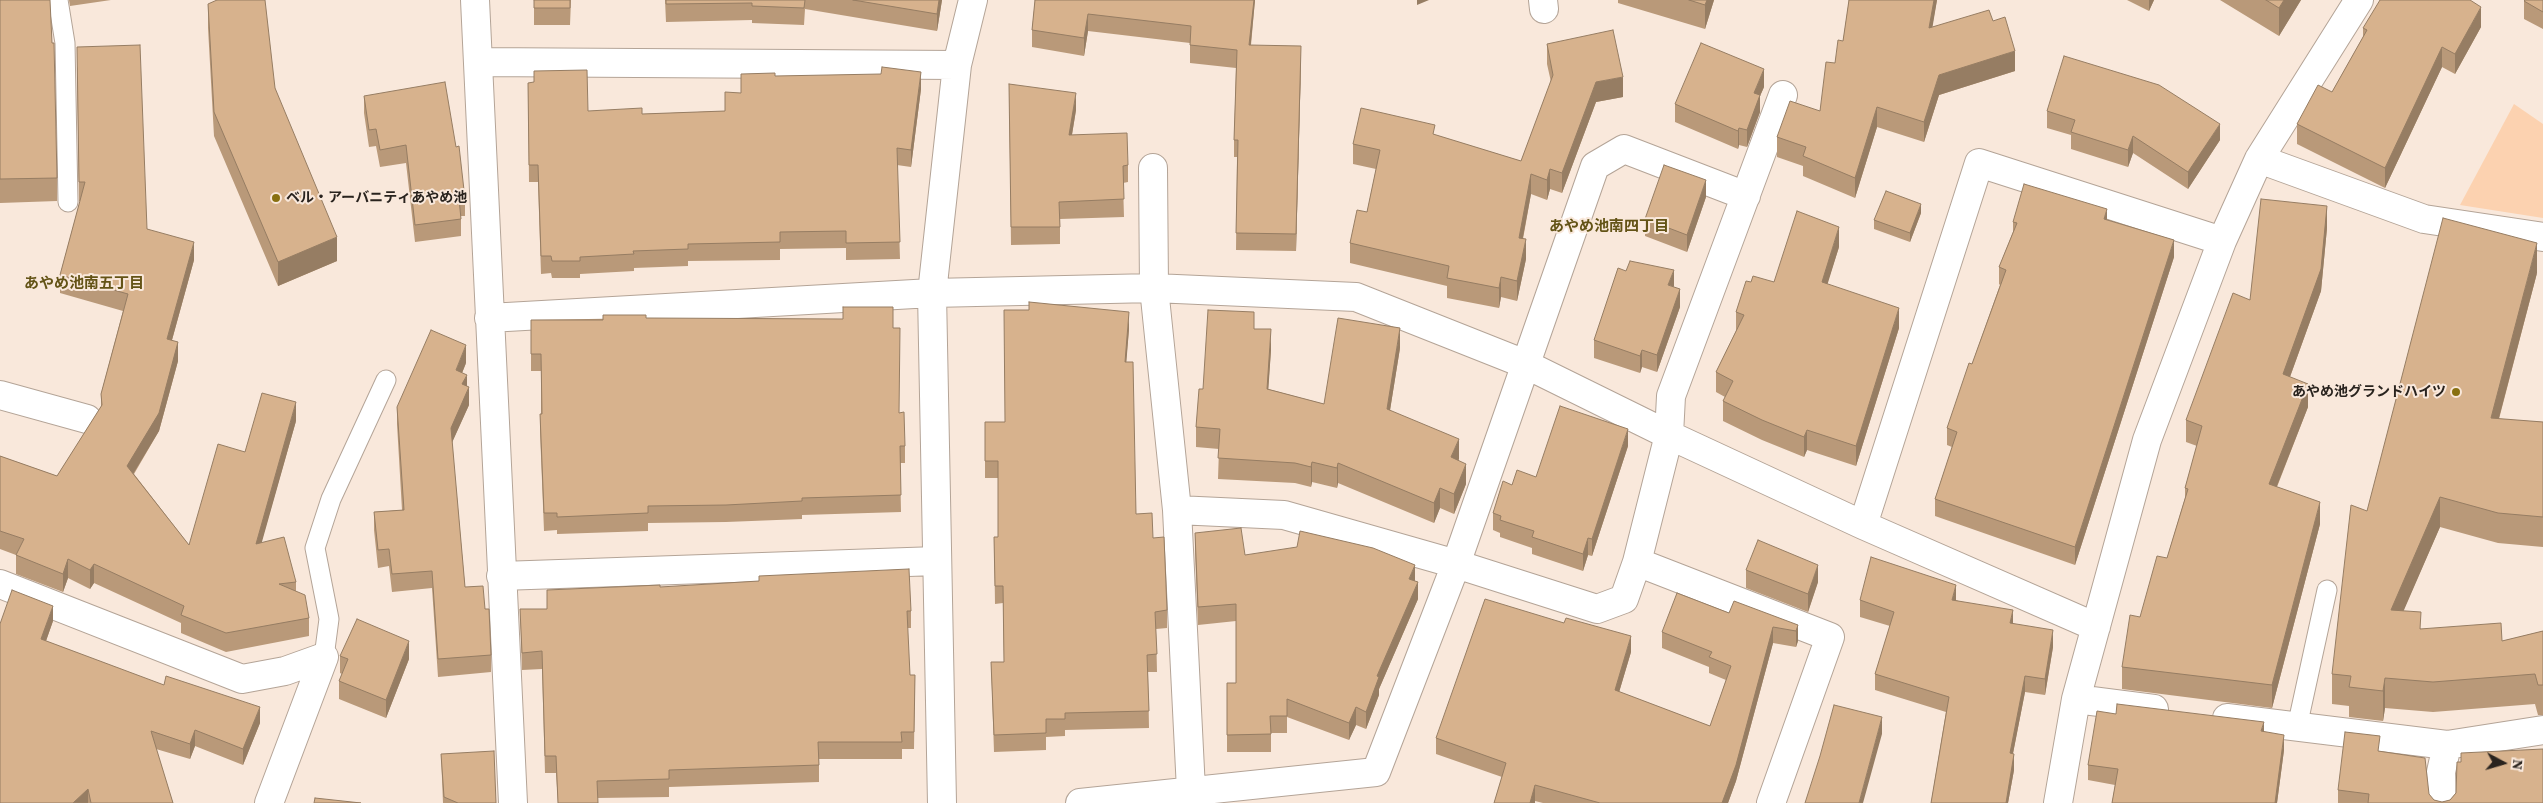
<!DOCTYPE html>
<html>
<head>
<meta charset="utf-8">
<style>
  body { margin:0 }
  #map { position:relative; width:2543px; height:803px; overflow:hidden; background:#f9e8db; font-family:"Source Serif 4",serif }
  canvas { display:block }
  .north { position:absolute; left:2478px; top:738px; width:50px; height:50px; -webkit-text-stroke:4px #f9e8db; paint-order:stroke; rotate:96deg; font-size:14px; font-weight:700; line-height:20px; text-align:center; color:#29231e }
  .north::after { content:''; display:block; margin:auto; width:18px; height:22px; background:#29231e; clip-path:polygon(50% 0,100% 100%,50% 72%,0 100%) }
</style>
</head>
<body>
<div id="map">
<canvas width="2543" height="803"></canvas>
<div class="north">N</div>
</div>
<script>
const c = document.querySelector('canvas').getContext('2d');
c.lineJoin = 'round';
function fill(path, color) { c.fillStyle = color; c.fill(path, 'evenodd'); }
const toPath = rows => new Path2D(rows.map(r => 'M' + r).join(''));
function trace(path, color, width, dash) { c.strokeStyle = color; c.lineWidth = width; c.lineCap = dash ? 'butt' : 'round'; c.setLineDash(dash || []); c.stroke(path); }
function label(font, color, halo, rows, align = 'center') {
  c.font = font + ' "Source Serif 4","Noto Sans JP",serif'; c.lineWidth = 4; c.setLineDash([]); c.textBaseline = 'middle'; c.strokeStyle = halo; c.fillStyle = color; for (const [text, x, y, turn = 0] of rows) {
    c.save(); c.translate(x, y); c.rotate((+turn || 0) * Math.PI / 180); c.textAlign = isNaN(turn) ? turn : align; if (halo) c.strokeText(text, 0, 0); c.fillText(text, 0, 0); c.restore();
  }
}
fill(toPath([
  [2514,104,2543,124,2543,218,2460,205]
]), '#fcd2b0');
const lane = toPath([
  [58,0,65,43,68,202],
  [324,657,329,619,315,548,331,499,386,380],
  [2297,727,2327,590]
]);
const street = toPath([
  [475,0,513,803],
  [1543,0,1544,9],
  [478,62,957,65],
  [2259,159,2424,219,2543,237],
  [1153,168,1154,288,1177,510,1191,790],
  [489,318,932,293,1154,288,1356,297,1525,364,1669,435,1863,525,2096,627],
  [0,395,87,419],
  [1177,510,1284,515,1456,564,1597,609,1624,599,1637,562,1669,435,1671,396,1783,95],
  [1863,525,1979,163,2222,241],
  [1637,562,1830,637,1771,803],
  [501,576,937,561],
  [0,584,242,679,285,671,324,657,269,803],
  [2076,699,2154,709],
  [2227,718,2447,745,2441,772,2442,803],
  [2447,745,2543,730],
  [942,803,932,293,957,65,973,0],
  [1080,803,1376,772,1456,564,1595,166,1624,149,1746,196],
  [2058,803,2076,699,2147,440,2222,241,2259,159,2359,0]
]);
trace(lane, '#b4a497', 21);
trace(street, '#b4a497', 30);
trace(lane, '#fff', 19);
trace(street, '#fff', 28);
fill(toPath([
  [0,0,57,178,57,201,0,203],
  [69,0,111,0,70,6],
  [534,0,571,0,570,25,534,25],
  [665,0,942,0,937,31,805,9,804,25,752,23,752,20,666,22],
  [1035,0,1255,0,1251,45,1301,63,1296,251,1236,250,1237,157,1234,157,1234,140,1236,68,1190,63,1190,43,1088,31,1084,56,1032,47,1032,30],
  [1618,0,1714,0,1705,29,1618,3],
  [1849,0,1937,0,1932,27,1993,21,2015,71,1939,95,1924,142,1877,127,1855,198,1803,176,1803,166,1777,157,1777,137,1820,111,1835,63,1843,41],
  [2127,0,2154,0,2149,11],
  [2220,0,2301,0,2279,36],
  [2543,0,2543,29,2524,19,2524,1],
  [208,4,275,88,337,261,278,286,214,136,208,28],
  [2481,27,2455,74,2442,67,2385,188,2297,144,2297,124,2332,92,2363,37,2363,28],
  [1547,44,1623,97,1596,102,1562,193,1550,189,1547,200,1531,194,1523,239,1526,259,1517,301,1501,297,1499,308,1447,298,1447,286,1350,263,1350,243,1367,212,1376,169,1353,164,1353,144,1435,135,1521,161,1551,82,1547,64],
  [77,66,147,229,194,260,172,340,178,361,159,431,134,474,189,545,245,452,296,421,261,543,296,582,296,591,309,618,309,636,226,652,181,633,181,623,94,583,90,589,68,578,63,592,16,574,16,555,0,549,0,456,57,476,101,407,101,394,123,311,60,293,60,275,80,201,79,201],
  [775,76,921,89,911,167,897,165,900,259,846,260,846,248,780,249,780,260,688,261,688,266,634,268,634,271,580,274,580,278,552,278,551,273,541,274,538,182,529,182,528,83,588,111,642,114,725,111,741,93],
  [1009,84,1076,110,1072,135,1128,165,1128,182,1123,183,1124,217,1060,219,1060,244,1011,245],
  [1764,87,1760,96,1760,112,1747,147,1739,145,1738,149,1675,122,1675,104],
  [364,96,465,199,465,216,461,216,461,236,415,242,406,163,380,167,376,146,369,147,364,113],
  [2047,111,2220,140,2188,189,2133,153,2128,167,2071,149,2071,135,2047,128],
  [1706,197,1687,252,1645,236,1645,219],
  [1921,213,1910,242,1874,229,1874,220],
  [2107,220,2174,257,2075,565,1935,516,1935,499,1952,447,1947,445,1947,428,1972,364,2000,285,1999,284,1999,267,2013,232,2013,222],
  [2327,228,2321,291,2290,377,2308,407,2277,487,2320,524,2272,708,2122,689,2122,667,2140,617,2167,558,2185,498,2185,488,2197,446,2186,442,2186,420,2250,300],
  [1839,247,1827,284,1899,328,1856,466,1807,450,1804,457,1762,440,1723,421,1723,401,1725,397,1716,392,1716,372,1736,331,1736,312,1751,282,1774,282],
  [2537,273,2499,419,2543,422,2543,547,2498,543,2440,527,2403,611,2421,629,2502,641,2543,631,2543,715,2538,715,2535,704,2433,712,2385,708,2383,721,2349,717,2349,706,2332,704,2332,674,2367,511],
  [1674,287,1680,307,1657,372,1642,367,1640,373,1594,358,1594,340],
  [646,318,893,328,899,413,905,446,905,463,900,463,901,512,802,515,802,519,726,522,648,523,648,531,557,534,557,530,544,531,540,431,540,414,541,414,541,371,531,371,531,320],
  [1129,329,1126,362,1136,514,1153,538,1167,610,1167,628,1156,629,1157,672,1148,672,1149,728,1065,730,1065,736,1046,737,1046,750,994,752,991,662,1004,662,1003,603,995,604,994,537,998,537,998,478,985,478,985,422,1005,422],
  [1254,329,1271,350,1268,389,1324,404,1400,348,1390,410,1459,459,1458,460,1466,484,1454,514,1440,508,1434,523,1338,483,1337,488,1312,482,1311,487,1295,483,1218,479,1219,449,1196,447,1196,427,1203,389],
  [466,363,462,373,467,386,469,405,452,442,465,587,485,609,491,655,491,672,438,677,432,588,392,592,389,566,378,568,374,530,374,512,402,510,397,424,397,407],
  [1628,446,1592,556,1588,555,1583,571,1532,554,1532,548,1500,537,1500,533,1493,530,1493,513,1512,485],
  [1195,533,1245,555,1415,581,1418,599,1379,689,1379,695,1366,729,1356,725,1349,740,1287,717,1287,733,1271,733,1271,752,1227,752,1227,683,1236,683,1236,621,1198,625,1195,551],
  [1746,570,1818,582,1808,612,1746,588],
  [660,587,911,611,911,628,907,628,910,675,915,675,914,749,902,749,902,759,819,759,819,782,669,787,669,797,597,798,598,803,558,803,556,773,545,773,542,669,522,670,520,609,547,609,547,590],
  [1860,600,1956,600,2013,623,2053,647,2045,695,2025,692,2013,753,2014,770,2008,803,1931,803,1946,712,1875,690,1875,674,1890,626,1860,617],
  [1729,613,1798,625,1798,641,1796,647,1773,643,1736,781,1728,803,1543,803,1535,801,1535,803,1494,803,1502,777,1436,754,1436,738,1631,652,1619,692,1710,726,1726,680,1709,673,1709,667,1662,648,1662,632],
  [53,621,46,641,260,723,243,765,195,746,190,759,156,749,173,803,0,803,0,624],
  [340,656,409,659,386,718,339,699,339,681,342,674,340,673],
  [2116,714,2264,732,2284,750,2277,803,2112,803,2115,785,2088,780,2088,765],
  [2380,752,2434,800,2442,802,2450,800,2456,793,2461,762,2461,753,2543,803,2338,803,2338,790],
  [441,754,496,803,443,803]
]), '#b99979');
fill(toPath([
  [939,0,942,0,937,31,937,14],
  [1254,0,1255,0,1249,62,1249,45],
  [1417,0,1429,0,1417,5],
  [1707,0,1714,0,1705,29,1705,5],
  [1934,0,1937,0,1929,48,1929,28],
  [2149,0,2154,0,2149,11],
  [2284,0,2301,0,2279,36,2279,8],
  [2481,7,2481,27,2455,74,2455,54],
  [1088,14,1088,31,1084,56,1084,38],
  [1301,46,1301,63,1296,251,1296,234],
  [2442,47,2442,67,2385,188,2385,168],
  [2015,51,2015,71,1939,95,1924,142,1924,122,1939,75],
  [1764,69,1764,87,1760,96,1760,112,1747,147,1747,130,1754,93],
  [921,72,921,89,911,167,911,150],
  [1623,77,1623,97,1596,102,1562,193,1562,173,1596,82],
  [1076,93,1076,110,1069,152,1069,135],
  [1877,107,1877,127,1855,198,1855,178],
  [2220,124,2220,140,2188,189,2188,172],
  [1739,128,1739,145,1738,149,1738,131],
  [2133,136,2133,153,2128,167,2128,150],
  [1550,169,1550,189,1547,200,1547,180],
  [1531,174,1531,194,1519,258,1519,238],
  [1706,180,1706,197,1687,252,1687,235],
  [1921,204,1921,213,1910,242,1910,233],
  [2327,206,2327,228,2321,291,2283,396,2283,374],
  [2107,209,2107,226,2104,219],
  [1839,227,1839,247,1822,302,1822,282],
  [337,237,337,261,278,286,278,262],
  [1526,239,1526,259,1517,301,1517,281],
  [2174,240,2174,257,2075,565,2075,547],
  [194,242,194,260,167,358,167,339],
  [2537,243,2537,273,2491,448,2491,418],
  [1674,270,1674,287,1668,285],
  [1501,277,1501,297,1499,308,1499,288],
  [1680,289,1680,307,1657,372,1657,355],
  [1899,308,1899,328,1856,466,1856,446],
  [1129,312,1129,329,1125,379,1125,362],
  [1400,328,1400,348,1387,429,1387,409],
  [1271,329,1271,350,1267,409,1267,389],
  [178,342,178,361,159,431,127,484,127,466],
  [466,345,466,363,456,388,456,370],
  [1642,350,1642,367,1640,373,1640,356],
  [467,375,467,392,469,387,469,405,451,445,451,428,462,384],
  [2308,384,2308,407,2269,506,2269,484],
  [296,402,296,421,256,563,256,544],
  [1628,429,1628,446,1592,556,1592,539],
  [1807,430,1807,450,1804,457,1804,437],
  [1459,439,1459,459,1451,477,1451,457],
  [1312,462,1312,482,1311,487,1311,467],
  [1338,463,1338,483,1337,488,1337,468],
  [1466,464,1466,484,1454,514,1454,494],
  [1440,488,1440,508,1434,523,1434,503],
  [2440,497,2440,527,2391,640,2391,610],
  [2320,502,2320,524,2272,708,2272,685],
  [1588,538,1588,555,1583,571,1583,554],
  [68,559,68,578,63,592,63,574],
  [94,564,94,583,90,589,90,570],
  [1415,565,1415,582,1409,579],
  [1818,565,1818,582,1808,612,1808,594],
  [1418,582,1418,599,1379,689,1379,695,1366,729,1366,712,1377,676],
  [1956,585,1956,602,1952,600],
  [53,606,53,621,41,655,41,639],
  [2013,610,2013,627,2010,623],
  [1798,625,1798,641,1796,647,1796,631],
  [1773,627,1773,643,1736,781,1728,803,1722,803],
  [2053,630,2053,647,2045,695,2045,679],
  [1631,636,1631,652,1615,706,1615,690],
  [409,641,409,659,386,718,386,700],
  [2025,676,2025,692,2010,769,2010,753],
  [2385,678,2385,708,2383,721,2383,691],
  [260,707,260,723,243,765,243,749],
  [1356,707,1356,725,1349,740,1349,723],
  [1882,717,1882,734,1863,803,1859,803],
  [2264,722,2264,738,2261,731],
  [195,730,195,746,190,759,190,744],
  [2284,735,2284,750,2277,803,2275,803],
  [2014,754,2014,770,2008,803,2006,803],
  [1535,785,1535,803,1530,803],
  [88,789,88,803,73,803]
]), '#967d63');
const building = toPath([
  [0,0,50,0,52,43,54,43,57,178,0,179,0,0],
  [217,0,265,0,275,88,337,237,278,262,214,112,208,4,217,0],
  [534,0,570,0,570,8,534,8,534,0],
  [666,0,805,0,804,8,752,6,752,3,666,4,666,0],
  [853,0,939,0,937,14,853,0],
  [1035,0,1254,0,1249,45,1301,46,1296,234,1236,233,1238,140,1234,140,1237,50,1190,45,1191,26,1088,14,1084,38,1032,30,1035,0],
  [1689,0,1707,0,1705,5,1689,0],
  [1849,0,1934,0,1929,28,1989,10,1993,21,2005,17,2015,51,1939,75,1924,122,1877,107,1855,178,1803,156,1806,147,1777,137,1790,101,1820,111,1826,62,1835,63,1838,40,1843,41,1849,0],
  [2266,0,2284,0,2279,8,2266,0],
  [2380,0,2470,0,2481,7,2455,54,2442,47,2385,168,2297,124,2318,85,2332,92,2367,30,2363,28,2380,0],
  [2525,0,2543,0,2543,12,2524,1,2525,0],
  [1613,30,1623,77,1596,82,1562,173,1550,169,1547,180,1531,174,1519,238,1526,239,1517,281,1501,277,1499,288,1447,278,1449,266,1350,243,1357,210,1367,212,1380,150,1353,144,1361,108,1435,125,1433,134,1521,161,1553,75,1547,44,1613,30],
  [1701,43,1764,69,1754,93,1760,95,1747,130,1739,128,1738,131,1675,104,1701,43],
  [140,45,147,229,194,242,167,339,178,342,159,413,127,466,189,545,218,444,245,452,262,393,296,402,256,544,284,537,296,582,279,584,305,595,309,618,226,633,181,615,184,606,94,564,90,570,68,559,63,574,16,555,24,539,0,531,0,456,57,476,102,405,101,394,128,294,60,275,85,182,79,182,77,47,140,45],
  [2064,56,2159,85,2220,124,2188,172,2133,136,2128,150,2071,132,2075,120,2047,111,2064,56],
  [882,67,921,72,911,150,897,148,900,242,846,243,846,231,780,232,780,242,688,244,688,249,633,251,634,254,580,257,580,261,552,261,551,256,541,256,538,165,529,165,528,83,534,82,534,71,587,70,588,111,642,108,642,114,725,111,725,92,741,93,741,74,775,73,775,76,881,74,882,67],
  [445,82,456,147,459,146,465,199,459,199,461,219,415,225,406,145,380,150,376,129,369,130,364,96,445,82],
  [1009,84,1076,93,1069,135,1127,133,1128,165,1123,166,1124,199,1059,202,1060,227,1011,227,1009,84],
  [1664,165,1706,180,1687,235,1645,219,1664,165],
  [2024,184,2107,209,2104,219,2174,240,2075,547,1935,499,1957,432,1947,428,1969,363,1972,364,2006,270,1999,267,2017,223,2013,222,2024,184],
  [1886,191,1921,204,1910,233,1874,220,1886,191],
  [2261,199,2327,206,2321,269,2283,374,2308,384,2269,484,2320,502,2272,685,2122,667,2130,615,2140,617,2157,556,2167,558,2188,489,2185,488,2202,426,2186,420,2233,293,2250,300,2261,199],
  [1797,211,1839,227,1822,282,1899,308,1856,446,1807,430,1804,437,1762,420,1723,401,1733,381,1716,372,1744,315,1736,312,1746,281,1751,282,1753,276,1774,282,1797,211],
  [2443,218,2537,243,2491,418,2543,422,2543,517,2498,513,2440,497,2391,610,2421,612,2420,629,2501,623,2502,641,2543,631,2543,685,2538,685,2535,674,2433,682,2385,678,2383,691,2349,687,2351,676,2332,674,2351,505,2367,511,2443,218],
  [1630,261,1674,270,1668,285,1680,289,1657,355,1642,350,1640,356,1594,340,1618,268,1626,271,1630,261],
  [1029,302,1129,312,1125,362,1133,362,1136,514,1152,513,1153,538,1164,537,1167,610,1155,612,1157,654,1147,655,1149,711,1065,713,1065,719,1046,719,1046,733,994,735,991,662,1004,662,1003,586,995,586,994,537,998,537,998,461,985,461,985,422,1005,422,1004,310,1029,310,1029,302],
  [843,307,893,307,893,328,900,328,899,413,904,412,905,446,900,446,901,495,802,498,802,501,726,505,648,506,648,513,557,517,557,513,544,513,540,414,542,414,541,354,531,354,531,320,603,320,603,315,646,315,646,318,843,319,843,307],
  [1208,310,1254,312,1254,329,1271,329,1267,389,1324,404,1338,318,1400,328,1387,409,1459,439,1451,457,1466,464,1454,494,1440,488,1434,503,1338,463,1337,468,1312,462,1311,467,1295,463,1218,458,1220,429,1196,427,1199,389,1203,389,1208,310],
  [431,330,466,345,456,370,467,375,462,384,469,387,451,428,465,587,483,586,485,609,489,609,491,655,438,659,432,571,392,574,389,549,378,550,374,512,404,510,397,407,431,330],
  [1560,406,1628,429,1592,539,1588,538,1583,554,1532,537,1534,531,1500,520,1501,516,1493,513,1503,481,1512,485,1517,470,1536,477,1560,406],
  [1241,528,1245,555,1297,547,1300,531,1373,548,1415,565,1409,579,1418,582,1377,676,1379,677,1366,712,1356,707,1349,723,1287,699,1287,716,1270,716,1271,734,1227,735,1227,683,1236,683,1236,604,1198,607,1195,533,1241,528],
  [1758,540,1818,565,1808,594,1746,570,1758,540],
  [1871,557,1956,585,1952,600,2013,610,2010,623,2053,630,2045,679,2025,676,2010,753,2014,754,2006,803,1931,803,1949,697,1875,674,1894,612,1860,600,1871,557],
  [909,569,911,611,907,611,910,675,915,675,914,732,901,732,902,742,818,742,819,765,669,770,669,779,597,781,598,803,558,803,556,756,545,756,542,651,522,653,520,609,547,609,547,590,660,585,660,587,759,581,759,576,909,569],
  [12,590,53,606,41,639,164,685,166,676,260,707,243,749,195,730,190,744,151,731,173,803,91,803,88,789,73,803,0,803,0,624,12,590],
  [1677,593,1729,613,1734,601,1798,625,1796,631,1773,627,1736,765,1722,803,1600,803,1535,785,1530,803,1494,803,1506,763,1436,738,1485,599,1564,623,1566,618,1631,636,1615,690,1710,726,1731,666,1709,657,1712,652,1662,632,1677,593],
  [357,619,409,641,386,700,339,681,348,659,340,656,357,619],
  [2117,704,2264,722,2261,731,2284,735,2275,803,2112,803,2118,769,2088,765,2097,711,2116,714,2117,704],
  [1834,705,1882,717,1859,803,1805,803,1820,756,1834,705],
  [2345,732,2380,736,2378,751,2425,758,2429,794,2434,800,2442,802,2450,800,2456,793,2457,762,2461,762,2461,753,2543,749,2543,803,2368,803,2369,794,2338,790,2345,732],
  [494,751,496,803,458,803,444,797,441,754,494,751],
  [315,798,361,803,314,803,315,798]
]);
fill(building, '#d7b28d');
trace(building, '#967d63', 1);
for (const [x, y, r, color] of [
  [276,198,5,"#887011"],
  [2456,392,5,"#887011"]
]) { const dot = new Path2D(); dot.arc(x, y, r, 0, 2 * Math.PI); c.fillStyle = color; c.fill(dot); trace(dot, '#f9e8db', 2); }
label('bold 14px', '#29231e', '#f9e8db', [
  ["ベル・アーバニティあやめ池",286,198],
  ["あやめ池グランドハイツ",2446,392,"right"]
], 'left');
label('bold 15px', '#635316', '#f9e8db', [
  ["あやめ池南四丁目",1609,227],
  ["あやめ池南五丁目",84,284]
]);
</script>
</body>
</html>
